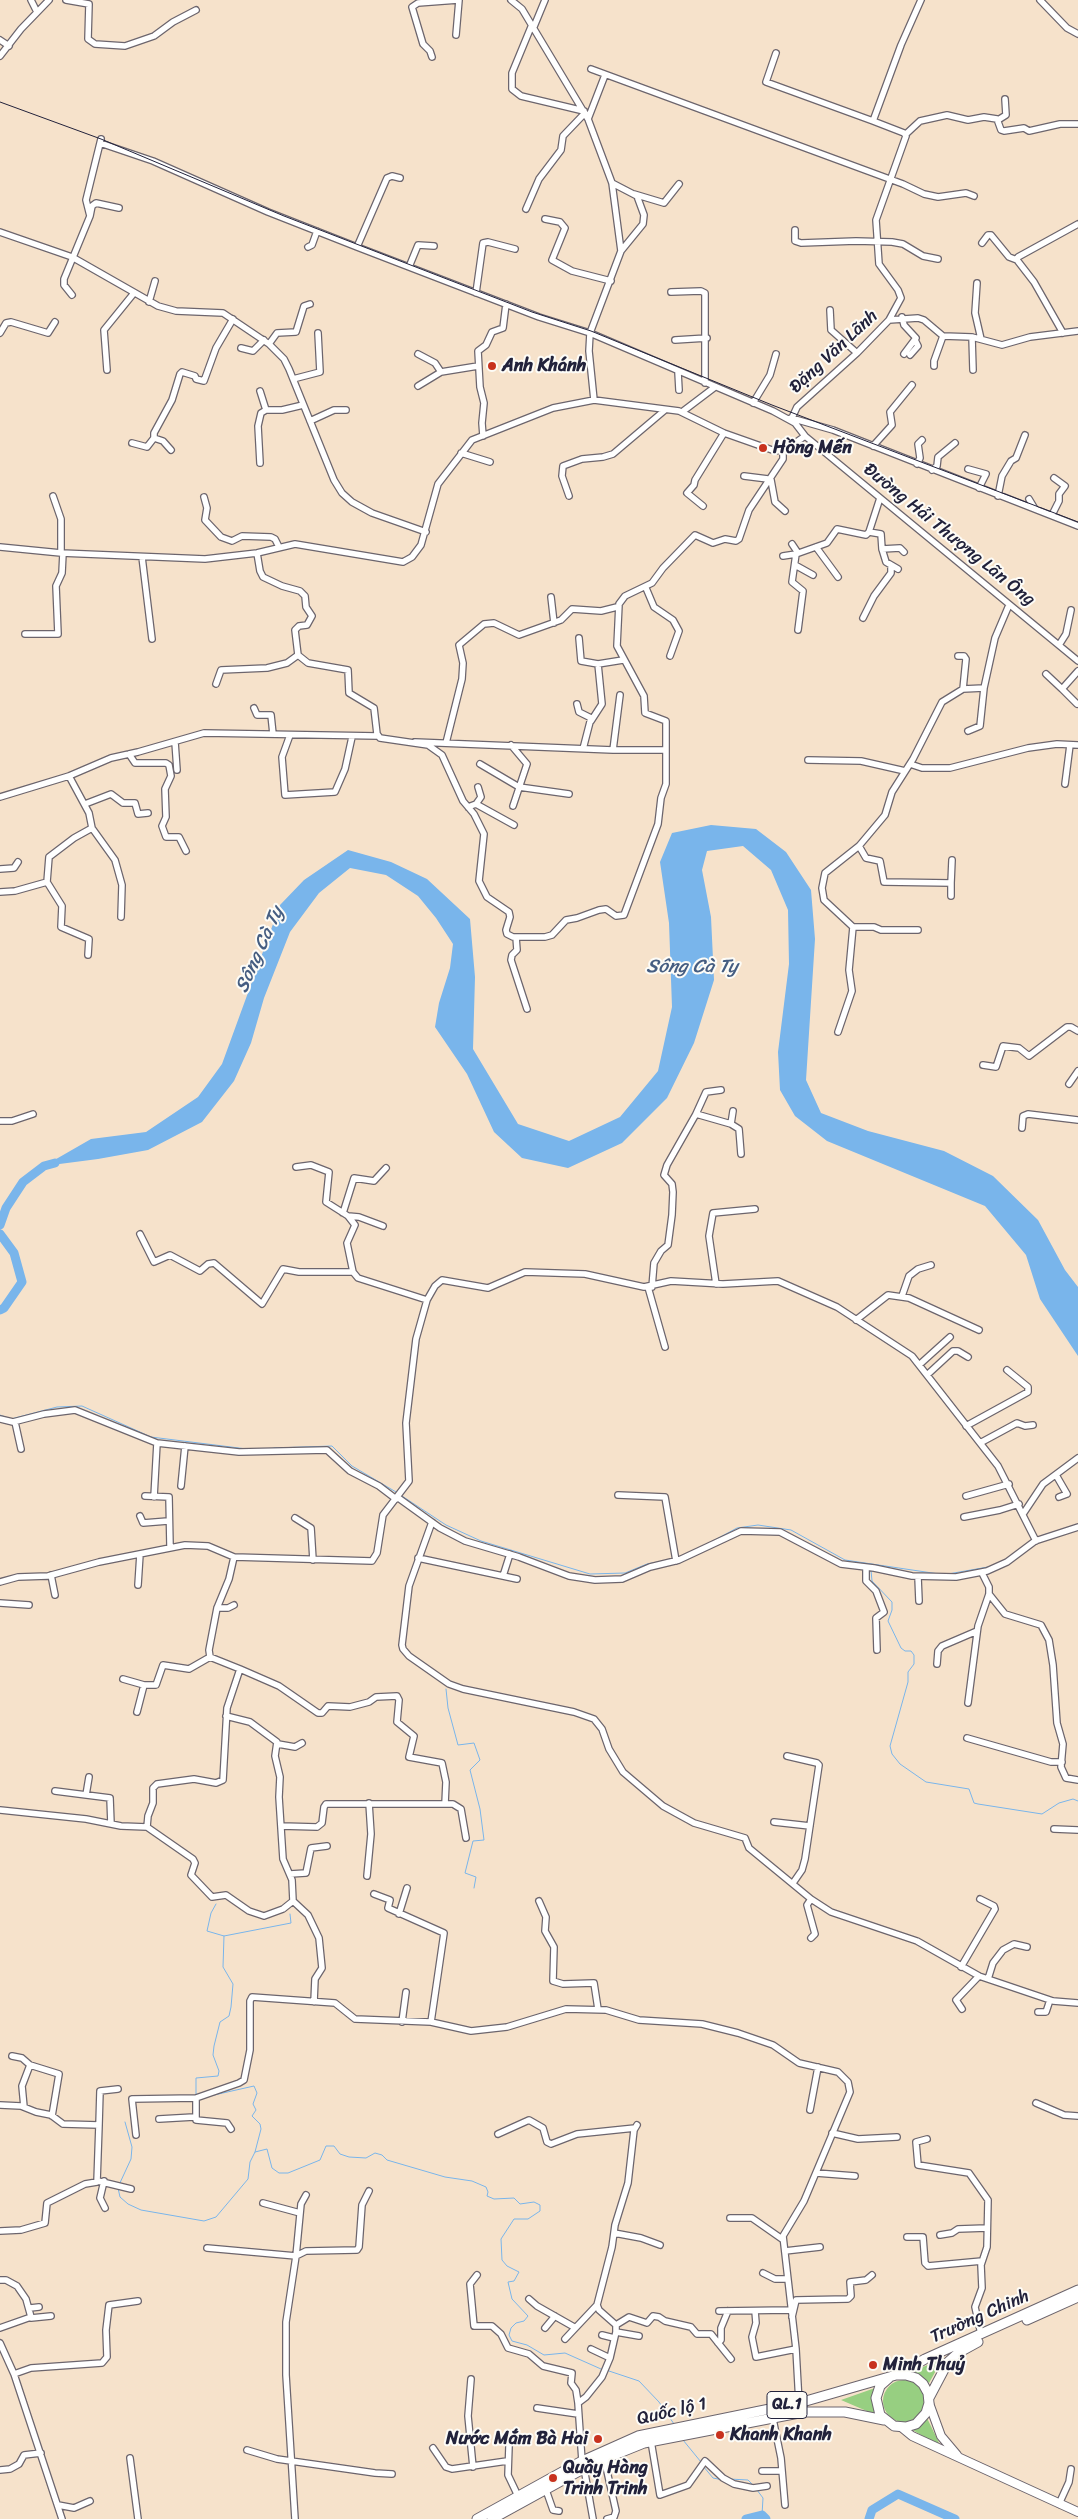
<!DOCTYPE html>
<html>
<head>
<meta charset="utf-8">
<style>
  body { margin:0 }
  canvas { display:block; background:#f6e2cb }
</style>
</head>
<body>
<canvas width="1078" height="2519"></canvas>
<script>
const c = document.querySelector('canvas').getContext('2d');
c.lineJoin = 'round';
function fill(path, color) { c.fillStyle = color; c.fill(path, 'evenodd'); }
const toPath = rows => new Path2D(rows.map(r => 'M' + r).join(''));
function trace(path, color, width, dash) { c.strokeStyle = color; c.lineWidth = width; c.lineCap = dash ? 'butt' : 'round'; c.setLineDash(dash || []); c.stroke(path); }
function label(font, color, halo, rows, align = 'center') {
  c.font = font + ' Sriracha,sans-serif'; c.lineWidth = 4; c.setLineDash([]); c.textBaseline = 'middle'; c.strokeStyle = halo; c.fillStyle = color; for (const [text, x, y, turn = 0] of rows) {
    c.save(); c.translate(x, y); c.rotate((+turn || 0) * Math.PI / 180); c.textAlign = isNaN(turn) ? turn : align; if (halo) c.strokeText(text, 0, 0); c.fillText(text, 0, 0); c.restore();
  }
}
fill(toPath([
  [943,2358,929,2383,914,2371],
  '883 2401a21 21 0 1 1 42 0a21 21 0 1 1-42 0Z',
  [875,2388,872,2400,876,2415,841,2400],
  [927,2418,941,2447,911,2429]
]), '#97cf81');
fill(toPath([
  [711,825,756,829,786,852,811,890,815,939,806,1080,821,1113,868,1131,944,1151,993,1176,1038,1220,1065,1270,1078,1287,1078,1356,1040,1299,1026,1255,985,1206,827,1141,795,1116,780,1090,778,1052,789,964,788,910,771,870,743,846,707,851,702,870,711,917,714,980,694,1043,667,1098,622,1143,568,1168,522,1158,494,1132,467,1074,435,1027,439,1003,450,968,453,944,436,918,418,896,386,875,350,868,319,893,290,932,264,998,251,1043,234,1081,202,1122,148,1150,98,1159,44,1166,91,1139,146,1132,198,1097,222,1064,280,905,304,880,348,850,391,862,427,879,470,919,475,977,473,1049,518,1124,569,1141,620,1117,658,1071,672,1007,669,923,660,862,672,833]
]), '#79b5eb');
trace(toPath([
  [0,1415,11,1419,57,1407,82,1406,151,1437,247,1449],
  [274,1448,332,1446,352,1466,396,1492],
  [402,1496,446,1525,481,1541,590,1574,625,1573,647,1564,663,1561],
  [1043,1535,1070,1527],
  [711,1542,737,1528,758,1525,791,1530,845,1560,939,1574],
  [871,1570,872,1581,892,1602,892,1610,888,1621,901,1648,905,1651,911,1651,914,1655,914,1664,908,1672,908,1682,890,1746,892,1754,900,1764,926,1782,969,1789,974,1803,978,1804,1042,1814,1059,1803,1073,1799,1078,1801],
  [948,1574,988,1567],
  [446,1689,448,1708,458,1745,474,1743,480,1760,470,1770,480,1809,484,1840,473,1841,465,1873,476,1877,474,1888],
  [216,1904,211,1913,207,1931,224,1936,291,1923,290,1914],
  [196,2095,196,2078,218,2076,219,2071,213,2055,214,2046,220,2022,229,2016,231,2007,233,1984,223,1967,224,1936],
  [214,2095,254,2086,257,2093,253,2104,256,2110,252,2116,260,2124,261,2129,255,2152],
  [119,2185,131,2159,132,2147,125,2122],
  [118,2188,120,2197,128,2204,141,2210,204,2221,216,2217,248,2179,250,2162,255,2152,267,2149,272,2168,279,2173,288,2173,320,2160,326,2146,334,2146,340,2154,349,2157,366,2158,375,2153,382,2155,387,2160,445,2177,472,2181,486,2187,488,2192,487,2196,494,2199,514,2198,520,2204,534,2202,540,2205,540,2211,528,2219,514,2219,501,2239,502,2260,507,2266,519,2272,514,2281,508,2282,512,2299,528,2316,524,2321,516,2323,511,2328,509,2335,512,2341,527,2345,544,2355,565,2353,601,2369],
  [609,2371,639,2381,659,2402,674,2424],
  [683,2440,701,2462],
  [703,2466,713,2478,723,2480],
  [729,2479,748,2480,753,2485],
  [757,2490,763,2498,762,2515]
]), '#79b5eb', 1);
trace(toPath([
  [0,1225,6,1208,23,1182,44,1166,55,1163],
  [0,1234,14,1253,22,1282,4,1308,0,1310],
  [746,2519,762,2515,766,2519],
  [869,2519,872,2510,898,2494,955,2519]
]), '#79b5eb', 9);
const minor = toPath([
  [31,0,37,12],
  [66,0,89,4,88,39,95,44,125,46,154,36,173,22,196,10],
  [511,0,522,9,588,119,612,183,621,251,590,333,589,351,594,400],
  [1040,0,1067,28,1078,34],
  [531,27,512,73,512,89,521,96,584,111],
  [533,29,545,0],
  [456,35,459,0],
  [0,40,9,46],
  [776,53,766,82,873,121],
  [0,56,21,29,49,0],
  [432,57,430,51,423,44,412,7,418,3,458,0],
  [591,69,903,184,924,194,938,197,966,193,974,196],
  [588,119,605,75],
  [998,120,1006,115,1005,99],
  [906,134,920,121,947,115,968,120,984,117,997,119,1001,130,1004,131,1024,128,1029,131,1060,124,1078,124],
  [100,143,153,161,268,212,357,247,539,317,590,333,773,411,795,423,805,436],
  [612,183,637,196,644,215,643,224,621,251],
  [634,194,664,203,679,184],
  [526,209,539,179,561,150,563,136,585,113],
  [90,216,92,206,96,203,119,208],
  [545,219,560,222,565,228,552,260,572,271,611,281],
  [795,230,795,241,801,243,856,241,892,242,903,244,923,256,938,259],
  [0,232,72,257,158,306,176,311,223,313,269,344,284,359,289,369,334,480,342,493,352,502,372,513,426,532],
  [982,243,988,235,991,235,1009,257,1017,260],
  [308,247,312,245,317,231],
  [357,247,387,178,392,176,400,178],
  [409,267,418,245,434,246],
  [977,283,975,313,981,339],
  [671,292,701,291,705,293,705,383],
  [476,293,483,243,488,242,515,249],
  [72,295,64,285,64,279,90,216,86,200,101,139],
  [149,302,155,281],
  [830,310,831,330,857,353],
  [902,317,904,325,916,338,904,354],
  [889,320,901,298,898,290,879,264,876,220,906,136,904,133,873,121,901,45,921,0],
  [0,333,6,323,11,322,48,333,55,322],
  [1063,333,1034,282,1017,260,1018,257,1078,224],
  [972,337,973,370],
  [675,340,707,338],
  [269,344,277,333,296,332,304,306,310,304],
  [241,348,253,351,264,340],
  [418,354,435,363,441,372,478,366],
  [910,355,918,346,915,340],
  [934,366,934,361,943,336],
  [107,370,104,330,134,293],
  [678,372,679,390],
  [293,379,320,372,318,333],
  [418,386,441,372],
  [260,391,266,410],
  [753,403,770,375,776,354],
  [682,412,715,387],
  [791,418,833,430,1078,526],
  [791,420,797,407,857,353,889,320,918,318,924,320,943,336,972,337,1002,345,1030,337,1078,331],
  [310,421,334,410,346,410],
  [483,436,482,423,484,403,480,387,478,351,486,345,492,332,503,328,506,304],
  [132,443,147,447,154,438],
  [873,446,892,425,890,412,912,385],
  [171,450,163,441,154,438,154,433,172,400,180,374,182,372,195,376,196,379,204,381,216,348,233,319],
  [461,453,490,462],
  [260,463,258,426,261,413,266,410,282,410,303,405],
  [917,464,920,458,918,444,922,440],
  [968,469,986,474,979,488],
  [932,470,937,466,938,457,955,443],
  [744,476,768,479],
  [771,480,775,502,785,511],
  [53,496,61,519,61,553],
  [569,496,562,476,563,466,582,459,603,457,613,454,665,410],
  [998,496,1002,476,1011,461,1016,458,1025,435],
  [204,497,207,508,205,520,221,537,232,541,242,536,271,537,275,539,279,547],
  [1029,499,1035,509],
  [703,506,687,493,694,485,695,480,724,433],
  [1052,515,1059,501,1059,494,1065,486,1054,478],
  [869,532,881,534,882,549,886,562,898,569],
  [792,544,798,553],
  [0,547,61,553,205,559,257,553,295,544,403,562,412,557,421,545,438,484,472,440,553,408,594,400,679,411,724,433,775,451,788,448,805,436,1078,661],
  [816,547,838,577],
  [882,549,900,548,904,552],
  [257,553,260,571,263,577,282,586,300,591,305,596,306,607,312,616,307,625,299,626,295,630,298,655,308,663,348,670,349,693,374,708,377,734,380,738,428,745,442,755,463,801,474,814,484,834,479,881,487,897,509,912,510,917,506,930,507,934,513,937,545,937,552,935,566,920,577,918,599,910,606,909,616,916,624,915,658,824,661,798,666,784,666,750,613,750,415,742],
  [783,556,796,554],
  [142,557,152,639],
  [795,565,813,575],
  [646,588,654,607,673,620,679,631,670,656],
  [551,597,554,623],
  [863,618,874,596,891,573,891,565],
  [798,630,803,591,792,582,796,554,827,543,837,529,866,535,869,532,880,498],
  [25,634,58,634,56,586,62,573,63,553],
  [579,638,581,661,598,664],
  [1059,645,1066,634,1071,610],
  [958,656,964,656,966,659,963,689],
  [1046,674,1062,689,1078,671],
  [216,684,221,670,267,668,287,663,298,655],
  [1062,689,1077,704],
  [577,704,579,712,591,718,583,749],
  [254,708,257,715,271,715,273,734],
  [591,721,602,704,598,664,623,660],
  [968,731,980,726,984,688],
  [290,735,282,757,285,795,335,792,345,769,352,737],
  [175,742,177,770],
  [446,743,462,679,463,663,459,645,484,624,494,623,519,635,561,620,572,609,601,611,617,607],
  [511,745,527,764,513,806],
  [613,750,620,695],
  [666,750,666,721,645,713,644,696,617,646,619,604,625,596,652,583,663,568,695,535,713,543,725,539,736,541,739,539,749,510,783,459,783,450],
  [129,754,135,763,166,763,169,765,171,776,165,789,166,817,162,826,166,837,179,837,186,851],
  [808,760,861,761,905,771],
  [480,764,519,787,569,794],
  [910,764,922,768,950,768,1028,748,1057,744,1078,745],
  [69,776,89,813,92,828,115,860,122,885,121,917],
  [1065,784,1070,745],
  [0,797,69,776,111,758,138,752,204,733,378,736],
  [85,804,111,794,123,803,135,803,138,814,148,813],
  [476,804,481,797,478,787],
  [468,807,476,804,514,825],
  [859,846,866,858,880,861,884,882,951,883,952,860],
  [0,869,14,868,18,862],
  [47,882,62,906,61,927,89,939,88,955],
  [951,883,951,896],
  [0,892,15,891,47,882,49,857,74,838,92,828],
  [853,927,874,927,881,930,918,930],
  [516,937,517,950,512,955,511,960,527,1009],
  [838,1032,852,991,849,970,853,927,824,900,822,888,825,873,859,846,885,815,892,792,913,759,942,702,963,689,984,688,995,638,1009,605],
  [983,1065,996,1067,1003,1046,1019,1048,1029,1056,1067,1027,1071,1027,1078,1031],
  [1069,1084,1078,1071],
  [696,1114,706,1092,721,1090],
  [0,1121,12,1121,33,1114],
  [731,1124,739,1129,741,1154],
  [1022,1128,1023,1116,1028,1114,1078,1120],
  [296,1167,311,1165,329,1172,326,1202,348,1216,355,1225,347,1243,353,1272,358,1278,427,1300],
  [343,1213,354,1178,374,1181,386,1168],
  [348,1216,359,1217,383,1226],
  [140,1234,154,1262,170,1255,200,1271,208,1264,214,1263,262,1304,283,1269,299,1272,353,1272],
  [716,1284,709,1236,713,1213,755,1209],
  [648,1287,665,1347],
  [652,1287,654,1263,661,1251,668,1245,672,1215,673,1192,672,1184,664,1175,667,1165,696,1114,731,1124,733,1111],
  [902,1296,909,1276,918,1269,931,1265],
  [856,1320,888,1295,909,1298,979,1330],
  [919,1365,950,1337],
  [927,1375,953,1351,958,1351,968,1357],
  [0,1419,13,1422,44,1414,75,1410,157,1443,239,1452,327,1450,350,1471,379,1486,396,1499],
  [15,1422,21,1449],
  [966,1426,1028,1392,1028,1387,1007,1370],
  [980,1443,1017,1423,1025,1426,1033,1425],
  [1056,1475,1067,1494,1059,1497],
  [181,1486,185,1446],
  [618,1495,665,1497,676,1561],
  [145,1496,169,1497,170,1546],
  [966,1496,1009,1484],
  [154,1497,157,1443],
  [397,1497,440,1528,465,1541,519,1557,569,1576,595,1580,622,1579,650,1567,679,1560,741,1531,780,1532,841,1564,874,1568,912,1576,956,1577,987,1571,1007,1562,1035,1541,1078,1527],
  [1023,1514,1043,1484,1078,1458],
  [140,1516,143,1523,168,1521],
  [964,1517,1000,1510,1019,1504],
  [295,1518,311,1528,313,1560],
  [432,1522,409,1586,402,1645,403,1649,409,1656,449,1684,463,1689,574,1712,594,1719,602,1729,609,1749,623,1772,663,1806,694,1823,745,1838,749,1848,811,1899,831,1912,917,1941,979,1976,1053,2001,1078,2003],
  [418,1558,517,1579],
  [866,1567,866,1581,876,1591,884,1612,876,1618,877,1650],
  [51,1575,55,1595],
  [503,1576,510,1554],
  [918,1577,919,1601],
  [0,1582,18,1577,48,1576,99,1562,185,1545,208,1546,234,1557,372,1561,377,1553,383,1515,409,1481,406,1423,416,1339,427,1300,435,1286,442,1280,488,1288,525,1272,585,1274,644,1287,671,1281,723,1284,778,1281,837,1307,912,1356,998,1466,1036,1541],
  [138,1585,140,1554],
  [989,1594,1005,1614,1041,1625,1049,1640,1053,1665,1057,1723,1063,1744,1061,1767,1066,1778,1078,1780],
  [0,1603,29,1605],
  [217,1608,228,1608,234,1605],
  [937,1664,938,1651,942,1646,977,1631],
  [240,1669,279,1686,318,1713,322,1713,328,1706,350,1707,369,1702,376,1697,397,1696,399,1700,397,1722,414,1736,409,1757,442,1763,446,1782,445,1804],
  [123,1679,144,1685,156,1685,163,1665,189,1669,210,1657],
  [968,1703,978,1626,989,1594,989,1587,982,1573],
  [137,1712,144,1685],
  [226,1716,250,1722,277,1742,275,1756,280,1777,279,1797,283,1859,292,1880,293,1901,308,1915,319,1938,322,1968,315,1979,314,2002],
  [967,1738,1051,1762,1062,1762],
  [278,1744,295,1747,302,1743],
  [787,1756,817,1763,819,1765,805,1859,802,1870,793,1883],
  [55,1791,110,1798,111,1824],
  [86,1795,89,1777],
  [0,1810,86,1819,121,1826,147,1827,193,1859,195,1863,191,1875,212,1897,226,1895,249,1911,264,1916,283,1909,293,1901],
  [774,1822,810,1826],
  [281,1826,317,1827,322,1823,324,1807,326,1804,453,1804,461,1809,466,1838],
  [147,1827,148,1816,153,1803,153,1788,157,1784,194,1779,216,1783,223,1780,227,1708,240,1669,210,1657,209,1650,217,1608,229,1579,234,1557],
  [1054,1829,1078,1830],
  [290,1874,306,1873,311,1848,327,1846],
  [367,1876,371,1834,369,1803],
  [374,1894,390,1900,388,1908,444,1933,431,2022],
  [811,1899,807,1905,815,1934,811,1938],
  [539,1901,546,1917,545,1931,554,1947,553,1981,563,1984,594,1983,598,2009],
  [399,1914,407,1888],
  [961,1967,995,1909,994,1906,980,1899],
  [988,1979,993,1963,1003,1950,1014,1944,1027,1947],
  [962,2009,956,2000,979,1976],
  [1038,2012,1046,2012,1050,2000],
  [402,2022,406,1992],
  [12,2056,22,2058,30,2065,59,2074,52,2116],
  [1036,2103,1064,2115,1078,2116],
  [0,2105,21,2106,36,2112,51,2115,63,2124,99,2125,97,2182,85,2184,47,2203,45,2223,21,2230,0,2231],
  [24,2107,22,2086,30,2065],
  [810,2110,818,2067],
  [159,2119,194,2117],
  [99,2125,100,2091,118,2089],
  [231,2129,227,2123,196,2120,196,2098,239,2083,244,2080,250,2050,250,2001,252,1997,335,2003,355,2019,431,2022,471,2031,507,2027,566,2009,606,2010,639,2020,702,2024,738,2033,773,2045,799,2063,838,2072,848,2082,850,2092,804,2201,783,2236,796,2349,799,2403],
  [832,2133,858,2139,897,2137],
  [498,2134,529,2120,543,2128,547,2142,551,2144,577,2134,635,2128],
  [136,2135,132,2099,196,2098],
  [927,2139,916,2142,918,2165,969,2173,988,2200,987,2247,981,2265,982,2288,975,2307,981,2334],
  [816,2173,855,2176],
  [98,2181,131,2189],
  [104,2181,100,2198,105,2208],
  [263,2203,300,2213],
  [730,2218,752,2218,782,2239],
  [614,2233,641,2238,660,2245],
  [940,2235,952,2233,958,2229,987,2228],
  [907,2237,923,2237,925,2263,928,2266,982,2261],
  [207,2248,296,2256,306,2251,357,2250,359,2247,362,2205,369,2191],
  [785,2251,820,2247],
  [763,2273,775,2279,787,2279],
  [477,2275,470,2284,474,2326,492,2326,501,2334,508,2348,529,2354,543,2366,572,2373,571,2383,576,2390,578,2403],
  [0,2280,6,2280,17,2286,26,2299,31,2317,0,2328],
  [529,2299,537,2306,574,2327],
  [30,2308,39,2307],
  [719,2311,790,2310],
  [755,2311,756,2323,752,2337,756,2357,796,2349],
  [792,2317,796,2300,848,2299,851,2296,850,2282,866,2280,872,2275],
  [31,2318,51,2316],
  [616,2325,629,2317,647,2323,653,2316,659,2317,665,2321,691,2327,697,2334,711,2334,731,2359],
  [545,2328,555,2316],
  [616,2332,639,2336],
  [602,2335,614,2338],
  [565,2339,597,2305],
  [0,2343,14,2374,62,2519],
  [718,2343,721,2340,721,2328,728,2311],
  [591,2349,610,2358],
  [14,2374,31,2368,102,2363,107,2357,106,2330,109,2305,138,2301],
  [471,2379,468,2416,473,2467],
  [537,2408,578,2414],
  [773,2419,781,2458,785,2505],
  [651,2441,660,2495,688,2485,705,2461,723,2478,734,2484,753,2488,767,2486],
  [509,2446,508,2475,518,2496],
  [433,2448,446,2467,452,2469,507,2461],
  [247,2450,277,2459,375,2473,392,2474],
  [130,2458,138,2519],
  [604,2458,616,2511,614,2517,607,2519],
  [582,2461,578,2403,586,2397,602,2377,610,2358,616,2332,616,2325,599,2310,597,2305,612,2247,615,2225,628,2183,634,2130,637,2125],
  [584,2468,593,2519],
  [0,2470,10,2469,19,2464,24,2455,41,2453],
  [762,2471,782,2471],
  [546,2490,553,2510,559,2511],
  [1059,2504,1069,2482,1071,2469],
  [58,2505,74,2508,90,2501],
  [295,2519,286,2375,286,2322,296,2256,301,2204,306,2195]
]);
const major = toPath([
  [929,2403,941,2436,957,2455],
  [901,2427,912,2436,1078,2512]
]);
const highway = toPath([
  [1027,2320,1078,2297],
  [897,2375,925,2359,1078,2290],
  [929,2398,948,2362,958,2353,978,2342],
  [477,2519,582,2461,638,2436,799,2403,896,2375,906,2375,916,2378,923,2384,928,2393,929,2403,926,2413,916,2424,906,2427,894,2426,880,2415,876,2398,880,2386,889,2378],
  [492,2519,592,2464,644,2443,804,2412,845,2412,884,2420]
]);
trace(minor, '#6c656d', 8);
trace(major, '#6c656d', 10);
trace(highway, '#6c656d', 11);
trace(minor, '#fff', 5.5);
trace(major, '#fff', 8);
trace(highway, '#fff', 9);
trace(toPath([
  [0,102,101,139,284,216,532,312,591,331,772,405,1078,522]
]), '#22223b', 1);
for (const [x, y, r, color] of [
  [492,366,5,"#c8321e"],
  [763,448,5,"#c8321e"],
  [873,2365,5,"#c8321e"],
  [720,2435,5,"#c8321e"],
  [598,2439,5,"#c8321e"],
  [553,2478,5,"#c8321e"]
]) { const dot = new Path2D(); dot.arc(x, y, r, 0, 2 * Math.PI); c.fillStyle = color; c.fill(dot); trace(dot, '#fdfcf7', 2); }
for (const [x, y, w] of [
  [787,2405,40]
]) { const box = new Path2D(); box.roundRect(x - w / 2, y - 13.5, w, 27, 4); c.fillStyle = '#fdfcf7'; c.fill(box); trace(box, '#22223b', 1); }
label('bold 16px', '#22223b', null, [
  ["QL.1",787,2405]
]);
label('18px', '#22223b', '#fdfcf7', [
  ["Đặng Văn Lãnh",834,352,-43],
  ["Đường Hải Thượng Lãn Ông",949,535,39],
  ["Trường Chinh",980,2317,-24],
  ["Quốc lộ 1",672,2412,-13]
]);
label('bold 18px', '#22223b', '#fdfcf7', [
  ["Anh Khánh",502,366],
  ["Hồng Mến",773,448],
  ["Minh Thuỷ",883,2365],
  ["Khanh Khanh",730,2435],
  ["Nước Mắm Bà Hai",588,2439,"right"],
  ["Quầy Hàng",563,2468],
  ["Trinh Trinh",563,2489]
], 'left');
label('italic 19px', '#455d81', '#fdfcf7', [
  ["Sông Cà Ty",260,950,-66],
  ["Sông Cà Ty",692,967]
]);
</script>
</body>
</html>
